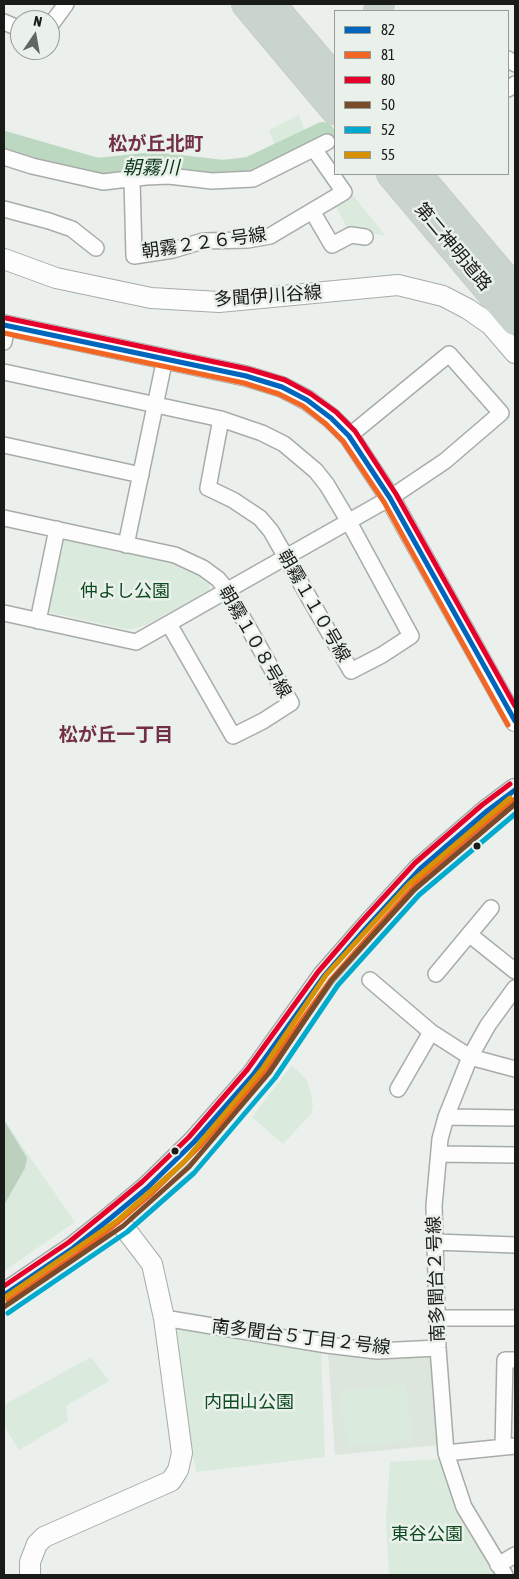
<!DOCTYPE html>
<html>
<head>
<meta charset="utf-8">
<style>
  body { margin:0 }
  #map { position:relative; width:519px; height:1579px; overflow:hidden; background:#ebf0ec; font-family:"Asap Condensed",sans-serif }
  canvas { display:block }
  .frame { position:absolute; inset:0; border:5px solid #191b19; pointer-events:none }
  .legend { position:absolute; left:334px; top:10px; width:175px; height:165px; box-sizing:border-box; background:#eaf1eb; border:1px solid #969b97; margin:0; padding:6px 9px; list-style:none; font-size:15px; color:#191b19 }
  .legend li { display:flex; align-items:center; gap:10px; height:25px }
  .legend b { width:25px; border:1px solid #969b97 }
  .north { position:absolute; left:10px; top:10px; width:50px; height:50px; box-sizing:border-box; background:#eaf1eb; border:1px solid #969b97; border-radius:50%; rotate:12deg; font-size:14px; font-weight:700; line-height:20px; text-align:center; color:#191b19 }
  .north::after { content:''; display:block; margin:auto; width:18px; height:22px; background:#626663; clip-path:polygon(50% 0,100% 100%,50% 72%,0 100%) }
</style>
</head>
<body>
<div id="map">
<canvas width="519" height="1579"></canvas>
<div class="frame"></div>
<ul class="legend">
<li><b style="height:6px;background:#0065bd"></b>82</li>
<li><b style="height:6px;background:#f26522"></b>81</li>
<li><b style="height:6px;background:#e4002b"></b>80</li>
<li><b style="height:6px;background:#7a4b2a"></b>50</li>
<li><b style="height:6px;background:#00a9ce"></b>52</li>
<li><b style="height:6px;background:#d69104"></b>55</li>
</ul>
<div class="north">N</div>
</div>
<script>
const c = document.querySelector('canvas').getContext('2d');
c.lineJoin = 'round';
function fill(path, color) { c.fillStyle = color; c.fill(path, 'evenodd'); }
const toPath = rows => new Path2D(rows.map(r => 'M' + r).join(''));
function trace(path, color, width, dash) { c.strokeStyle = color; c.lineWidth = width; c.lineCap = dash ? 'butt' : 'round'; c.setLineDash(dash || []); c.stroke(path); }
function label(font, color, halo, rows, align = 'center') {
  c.font = font + ' "Asap Condensed","Noto Sans JP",sans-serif'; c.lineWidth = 5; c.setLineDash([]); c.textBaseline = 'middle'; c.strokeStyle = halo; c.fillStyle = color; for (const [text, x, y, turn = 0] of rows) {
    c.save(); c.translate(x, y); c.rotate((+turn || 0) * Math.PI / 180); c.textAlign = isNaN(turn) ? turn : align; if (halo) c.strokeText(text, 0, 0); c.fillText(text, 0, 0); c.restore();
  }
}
fill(toPath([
  [339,1350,434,1356,439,1445,335,1455,328,1354]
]), '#dce6dd');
fill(toPath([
  [299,115,307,137,277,151,269,130],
  [351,193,386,236,347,228,335,205],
  [64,539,171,562,192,568,210,580,209,590,146,625,134,629,124,629,48,612],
  [292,1065,306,1079,311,1093,313,1106,311,1114,283,1144,252,1117],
  [4,1120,75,1222,4,1271],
  [178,1326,321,1349,325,1457,196,1472,169,1335],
  [91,1357,109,1381,66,1406,68,1421,19,1450,4,1426,4,1405],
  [406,1384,412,1440,347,1447,339,1391],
  [440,1459,469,1534,499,1575,389,1575,386,1519,390,1462]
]), '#daeadd');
fill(toPath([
  [4,1120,27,1158,25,1168,4,1205]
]), '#bbd1be');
trace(toPath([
  [4,143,97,170,154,164,223,172,249,169,323,134]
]), '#bcd8c1', 24);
const minor = toPath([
  [4,22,20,29],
  [50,26,66,4],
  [508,59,515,64],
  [508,89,515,84],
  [4,157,32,166,103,182,146,177,169,176,212,181,253,179,327,142],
  [132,179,134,256,173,250,203,241,248,240,270,236,344,192,314,149],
  [4,209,49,221,72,229,96,248],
  [312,211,332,245,351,235,365,237],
  [4,342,7,325],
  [4,372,221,419,262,433,284,444,316,471,327,485,349,522,411,636,382,655,351,671,271,531,260,518,233,500,208,488,221,419],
  [4,445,141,475],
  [4,518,175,555,203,568,218,579,227,590,291,703,263,721,233,736,169,624],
  [126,545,165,358],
  [4,613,136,642,390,498,445,461,501,413,449,354,349,436],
  [38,621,57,529],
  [470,935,515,971],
  [436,974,491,908],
  [370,980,431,1032,470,1057,515,1069],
  [398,1089,431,1032],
  [446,1117,515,1118],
  [439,1154,515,1155],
  [436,1242,515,1245],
  [164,1318,327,1345,377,1351,438,1348],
  [438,1318,515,1318],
  [503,1447,505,1360,515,1360],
  [446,1453,515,1446],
  [498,1565,515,1555],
  [505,1575,464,1507,446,1453,438,1348,434,1206,440,1139,446,1117,470,1057,488,1025,515,988]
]);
const tertiary = toPath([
  [4,259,56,278,151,298,219,302,398,285,443,296,468,309,491,325,515,353],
  [4,325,246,376,282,387,307,400,331,418,349,436,390,498,515,721],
  [30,1575,30,1562,37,1544,44,1537,171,1481,178,1470,182,1453,164,1318,152,1264,123,1226,112,1217]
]);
const secondary = toPath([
  [4,1295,73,1248,112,1217,147,1188,194,1142,253,1075,324,976,366,928,420,869,487,811,515,790]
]);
const motorway = toPath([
  [246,4,335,110],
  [271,4,335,79],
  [378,11,380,4],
  [391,174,515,321],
  [417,174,515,290]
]);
trace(minor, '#a8aca9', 18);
trace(tertiary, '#a8aca9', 22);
trace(secondary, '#a8aca9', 25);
trace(motorway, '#caccca', 30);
trace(minor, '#fcfdfc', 15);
trace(tertiary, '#fcfdfc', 20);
trace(secondary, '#edf1ee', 22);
trace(motorway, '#c9d4cc', 28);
trace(toPath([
  [4,325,246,376,282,387,307,400,331,418,349,436,390,498,515,721],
  [4,1295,73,1248,112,1217,147,1188,194,1142,253,1075,324,976,366,928,420,869,487,811,515,790]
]), '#0065bd', 5);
trace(toPath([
  [4,333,244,383,279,394,303,406,326,424,343,441,384,502,508,725],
  [8,1301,77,1254,117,1223,152,1193,199,1147,259,1080,330,981,372,933,425,874,492,817,515,799]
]), '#f26522', 5);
trace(toPath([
  [6,318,248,369,285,380,311,394,336,412,355,431,396,494,515,706],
  [4,1286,69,1242,107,1211,142,1182,189,1137,247,1070,318,972,360,923,415,863,482,805,510,784]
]), '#e4002b', 5);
trace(toPath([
  [4,1307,123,1226,189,1167,269,1073,332,980,414,890,515,804]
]), '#7a4b2a', 5);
trace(toPath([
  [8,1313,127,1232,194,1173,275,1078,338,985,419,895,515,814]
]), '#00a9ce', 5);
trace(toPath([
  [4,1298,118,1220,184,1162,263,1068,326,975,409,884,510,798]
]), '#d69104', 5);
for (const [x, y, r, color] of [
  [477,846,4.5,"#191b19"],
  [175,1151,4.5,"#191b19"]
]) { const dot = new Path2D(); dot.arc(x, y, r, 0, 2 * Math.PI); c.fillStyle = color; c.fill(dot); trace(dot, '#eaf1eb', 2); }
label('18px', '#191b19', '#eaf1eb', [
  ["朝霧２２６号線",204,243,-8],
  ["第二神明道路",453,247,50],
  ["多聞伊川谷線",268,296,-4],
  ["朝霧１１０号線",314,606,60],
  ["朝霧１０８号線",255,642,60],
  ["南多聞台２号線",436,1279,-92],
  ["南多聞台５丁目２号線",301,1337,7]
]);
label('18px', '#0e4a21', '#eaf1eb', [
  ["仲よし公園",125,591],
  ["内田山公園",249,1402],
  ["東谷公園",427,1534]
]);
label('bold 19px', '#732f48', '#eaf1eb', [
  ["松が丘北町",156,144],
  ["松が丘一丁目",116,735]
]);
label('italic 19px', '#093617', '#eaf1eb', [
  ["朝霧川",151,168]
]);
</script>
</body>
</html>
